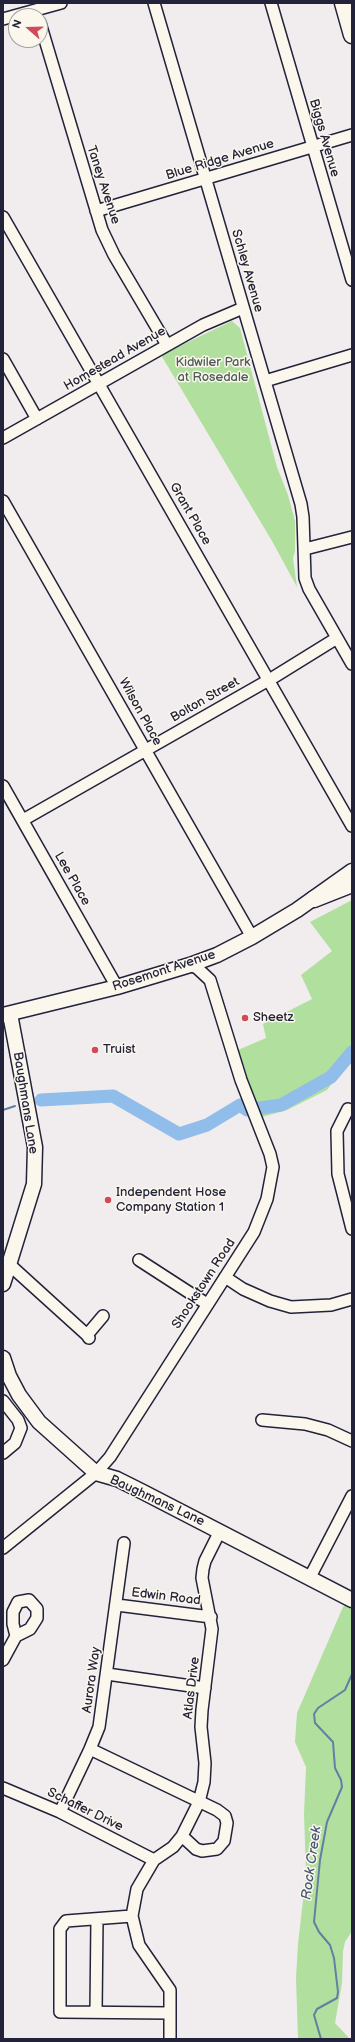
<!DOCTYPE html>
<html>
<head>
<meta charset="utf-8">
<style>
	body { margin:0 }
	#map { position:relative; width:355px; height:2042px; overflow:hidden; background:#f1edee; font-family:"Balsamiq Sans",sans-serif }
	canvas { display:block }
	.frame { position:absolute; inset:0; border:4px solid #22223b; pointer-events:none }
	.north { position:absolute; left:8px; top:8px; width:40px; height:40px; box-sizing:border-box; background:#fbf7ec; border:1px solid #a4a2a5; border-radius:50%; rotate:290deg; font-size:11px; font-weight:700; line-height:16px; text-align:center; color:#22223b }
	.north::after { content:''; display:block; margin:auto; width:14px; height:18px; background:#d1495b; clip-path:polygon(50% 0,100% 100%,50% 72%,0 100%) }
</style>
</head>
<body>
<div id="map">
<canvas width="355" height="2042"></canvas>
<div class="frame"></div>
<div class="north">N</div>
</div>
<script>
const ctx = document.querySelector('canvas').getContext('2d');
ctx.lineJoin = 'round';
function fillPath(path, color) { ctx.fillStyle = color; ctx.fill(path, 'evenodd'); }
const poly = rows => new Path2D(rows.map(r => 'M' + r).join(''));
function trace(path, color, width, dash) { ctx.strokeStyle = color; ctx.lineWidth = width; ctx.lineCap = dash ? 'butt' : 'round'; ctx.setLineDash(dash || []); ctx.stroke(path); }
function write(font, color, halo, rows, align = 'center') {
  ctx.font = font + ' "Balsamiq Sans",sans-serif'; ctx.lineWidth = 3; ctx.setLineDash([]); ctx.textBaseline = 'middle'; ctx.strokeStyle = halo; ctx.fillStyle = color; for (const [text, x, y, turn = 0] of rows) {
    ctx.save(); ctx.translate(x, y); ctx.rotate((+turn || 0) * Math.PI / 180); ctx.textAlign = isNaN(turn) ? turn : align; if (halo) ctx.strokeText(text, 0, 0); ctx.fillText(text, 0, 0); ctx.restore();
  }
}
fillPath(poly([
	[232,321,240,328,277,467,288,495,295,521,295,551,293,558,297,587,272,541,161,355],
	[352,900,352,1058,327,1090,287,1110,262,1117,255,1115,255,1100,238,1050,266,1038,263,1024,312,999,301,975,332,951,310,922],
	[352,1595,352,1931,345,1942,343,1951,342,1983,335,2023,350,2039,298,2039,296,1978,298,1944,306,1874,304,1814,306,1767,295,1742,297,1713,343,1607]
]), '#b0df9e');
trace(poly([
	[3,1110,15,1106],
	[321,2039,314,2015,317,2009,337,1998,338,1992,334,1958,330,1945,319,1932,314,1922,320,1860,327,1822,342,1787,341,1780,335,1768,333,1742,315,1723,314,1714,318,1708,345,1690,352,1674]
]), '#647fa3', 2);
trace(poly([
	[41,1100,113,1096,179,1134,207,1125,240,1105,247,1110,281,1105,331,1077,352,1052]
]), '#90bde9', 13);
const minor = poly([
	[154,3,301,504,303,517,305,578,309,589,352,664],
	[271,3,352,280],
	[3,19,61,3],
	[40,23,102,230,114,255,167,345],
	[96,211,352,135],
	[3,217,352,826],
	[3,359,37,419],
	[265,381,352,355],
	[3,438,203,325,243,308],
	[3,501,252,937],
	[305,549,352,537],
	[3,786,117,987],
	[23,820,274,677,337,638],
	[348,1109,337,1131,338,1174,352,1229],
	[139,1260,207,1304],
	[225,1277,243,1289,270,1301,291,1307,331,1305,352,1299],
	[87,1335,14,1269,9,1264,87,1335,89,1338,87,1335],
	[87,1335,103,1316],
	[3,1401,18,1420,21,1428,15,1443,3,1453],
	[262,1420,305,1424,328,1430,352,1441],
	[3,1548,96,1473,110,1457,254,1232,267,1199,273,1167,270,1154,241,1080,210,980,197,968,190,965],
	[310,1577,352,1496],
	[117,1605,211,1617],
	[3,1660,16,1636,30,1629,37,1618,37,1609,29,1600,18,1602,13,1612,13,1624,16,1636],
	[107,1674,205,1688],
	[90,1749,217,1810,225,1816,227,1823,224,1841,217,1849,202,1851,196,1849,182,1836],
	[3,1788,60,1812,154,1860],
	[60,1812,90,1749,99,1727,124,1543],
	[154,1860,173,1847,182,1836,199,1802,204,1782,205,1763,201,1727,202,1710,212,1629,202,1578,203,1569,205,1561,220,1531],
	[154,1860,137,1889,132,1916,139,1945,170,1990,170,2039],
	[132,1916,66,1921,60,1929,60,2012,169,2013],
	[96,2012,97,1919]
]);
const major = poly([
	[3,1015,117,987,190,965,217,955,252,937,297,910,352,871],
	[3,1284,34,1184,35,1147,10,1014],
	[3,1358,9,1376,19,1395,39,1422,96,1473,117,1479,143,1492,352,1600]
]);
const highway = poly([
	[343,3,352,35],
	[314,899,352,884]
]);
trace(minor, '#22223b', 14);
trace(major, '#22223b', 17);
trace(highway, '#22223b', 19);
trace(minor, '#fbf7ec', 11);
trace(major, '#fbf7ec', 14);
trace(highway, '#fbf7ec', 16);
for (const [x, y, r, color] of [
	[245,1018,4,"#d1495b"],
	[95,1050,4,"#d1495b"],
	[108,1200,4,"#d1495b"]
]) { const dot = new Path2D(); dot.arc(x, y, r, 0, 2 * Math.PI); ctx.fillStyle = color; ctx.fill(dot); trace(dot, '#fbf7ec', 1.5); }
write('13px', '#22223b', '#fbf7ec', [
	["Biggs Avenue",324,138,74],
	["Blue Ridge Avenue",220,160,-17],
	["Taney Avenue",103,185,72],
	["Schley Avenue",247,271,74],
	["Homestead Avenue",115,359,-30],
	["Grant Place",190,514,60],
	["Bolton Street",205,700,-30],
	["Wilson Place",140,712,61],
	["Lee Place",72,879,60],
	["Rosemont Avenue",164,971,-18],
	["Baughmans Lane",25,1103,81],
	["Shookstown Road",204,1284,-57],
	["Baughmans Lane",157,1501,25],
	["Edwin Road",166,1597,7],
	["Aurora Way",92,1680,-82],
	["Atlas Drive",192,1688,-83],
	["Schaffer Drive",85,1810,26]
]);
write('13px', '#4d5b59', '#fbf7ec', [
	["Kidwiler Park",213,363],
	["at Rosedale",213,378]
]);
write('13px', '#22223b', '#fbf7ec', [
	["Sheetz",253,1018],
	["Truist",103,1050],
	["Independent Hose",116,1193],
	["Company Station 1",116,1208]
], 'left');
write('italic 14px', '#485878', '#fbf7ec', [
	["Rock Creek",312,1863,-82]
]);
</script>
</body>
</html>
